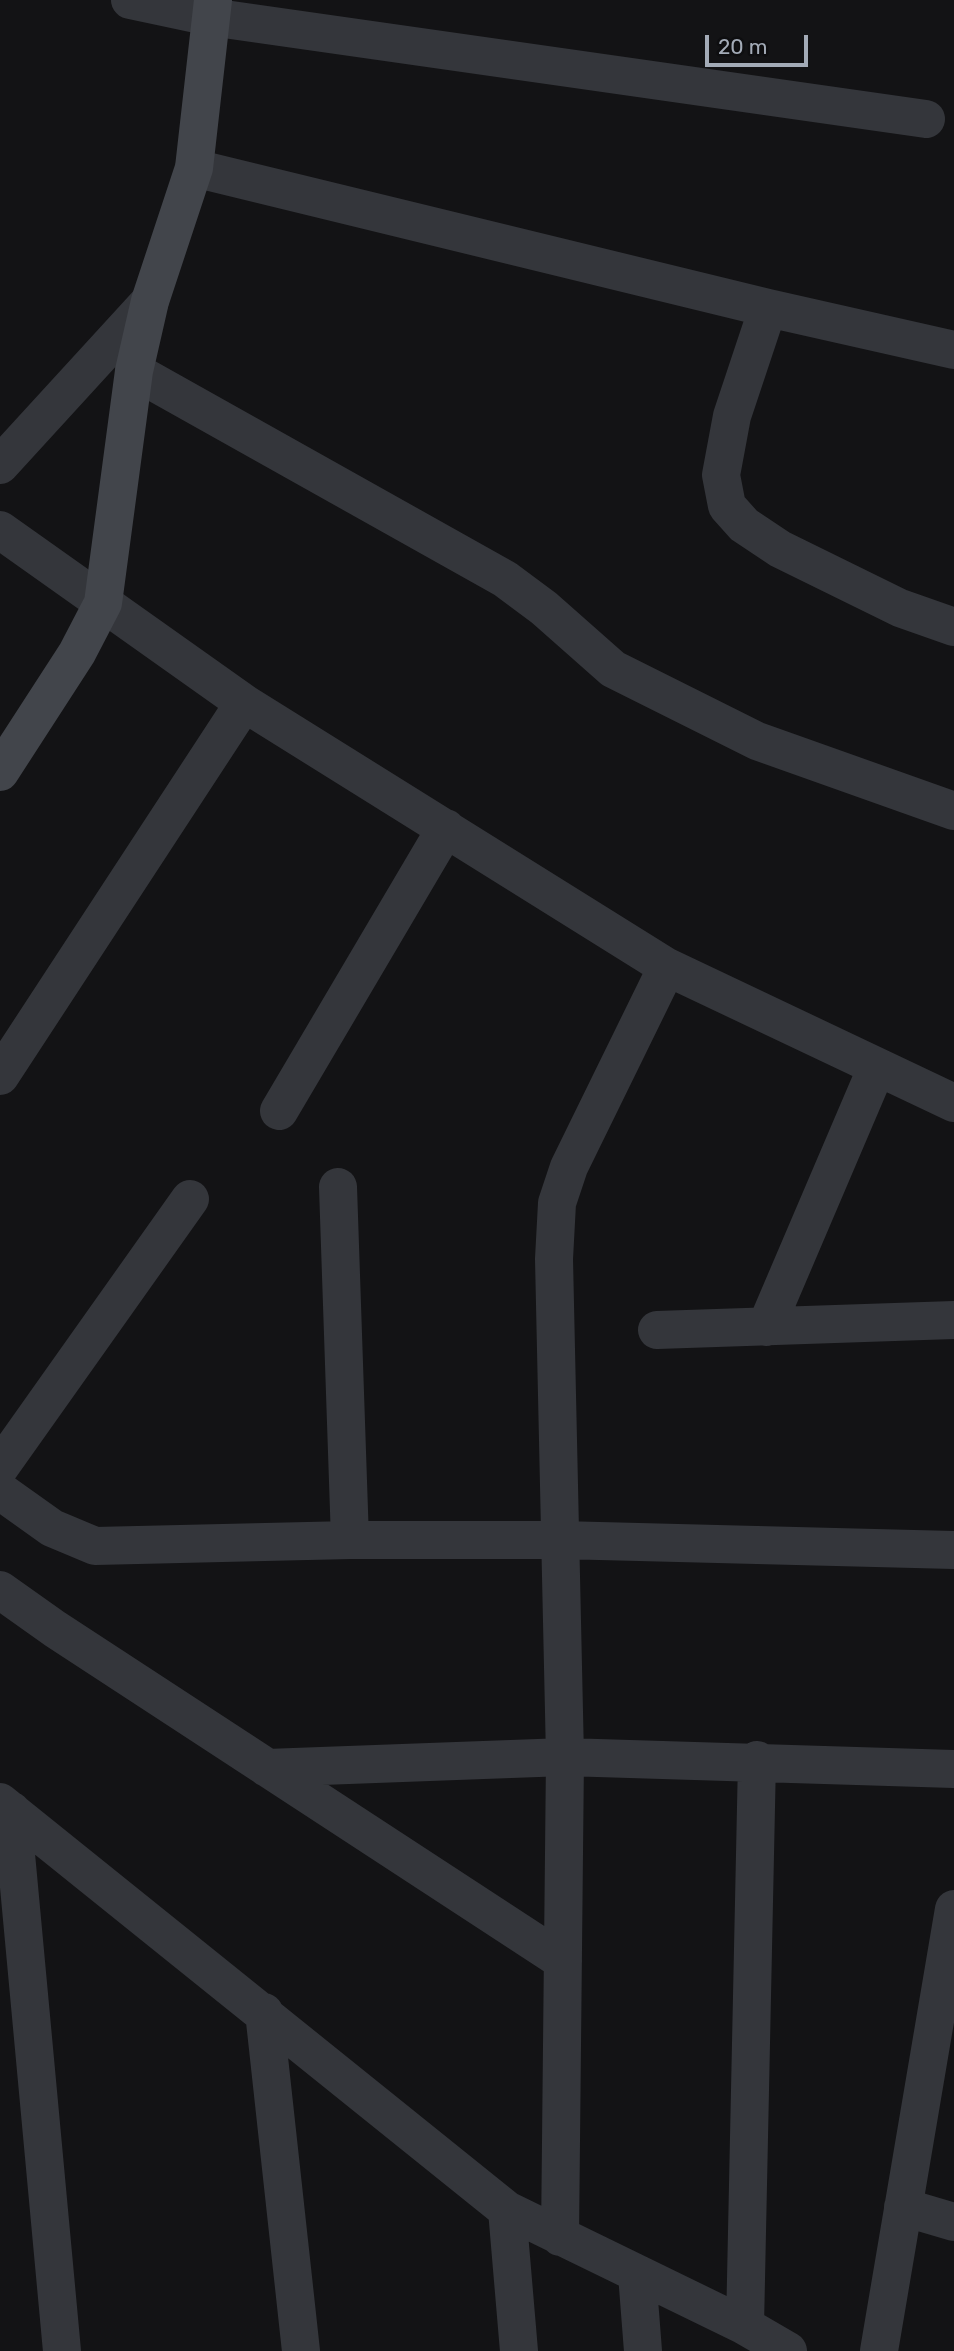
<!DOCTYPE html>
<html>
<head>
<meta charset="utf-8">
<style>
	body { margin:0 }
	#map { position:relative; width:954px; height:2351px; overflow:hidden; background:#131315; font-family:Rubik,sans-serif }
	canvas { display:block }
	.scale { position:absolute; left:705px; top:35px; width:103px; height:32px; box-sizing:border-box; border:4px solid #a3abb7; border-top:0; padding-left:9px; font-size:21px; line-height:24px; white-space:nowrap; color:#a3abb7; -webkit-text-stroke:5px #0e0e10; paint-order:stroke }
</style>
</head>
<body>
<div id="map">
<canvas width="954" height="2351"></canvas>
<div class="scale">20 m</div>
</div>
<script>
const ctx = document.querySelector('canvas').getContext('2d');
ctx.lineJoin = 'round';
const poly = rows => new Path2D(rows.map(r => 'M' + r).join(''));
function trace(path, color, width, dash) { ctx.strokeStyle = color; ctx.lineWidth = width; ctx.lineCap = dash ? 'butt' : 'round'; ctx.setLineDash(dash || []); ctx.stroke(path); }
trace(poly([
	[130,0,210,17,926,119],
	[194,168,768,308,954,350],
	[768,308,732,416,721,475,727,506,744,525,780,549,900,608,954,627],
	[134,371,505,579,544,608,613,669,757,741,954,811],
	[0,465,150,301],
	[0,530,244,703,667,967,569,1167,557,1203,554,1259,565,1757,560,2237],
	[667,967,954,1103],
	[0,1076,244,703],
	[279,1111,446,828],
	[338,1187,350,1540],
	[766,1327,877,1067],
	[657,1330,954,1320],
	[0,1467,190,1199],
	[0,1491,52,1528,95,1546,350,1540,560,1540,954,1550],
	[0,1590,55,1629,563,1961],
	[267,1768,565,1757,954,1769],
	[0,1802,507,2210,745,2326,788,2351],
	[12,1811,62,2351],
	[264,2012,301,2351],
	[903,2207,954,2222],
	[507,2210,519,2351],
	[637,2274,643,2351],
	[745,2326,757,1760],
	[879,2351,954,1909]
]), '#34363b', 38);
trace(poly([
	[0,772,77,653,103,603,134,371,150,301,194,168,213,0]
]), '#42454b', 38);
</script>
</body>
</html>
